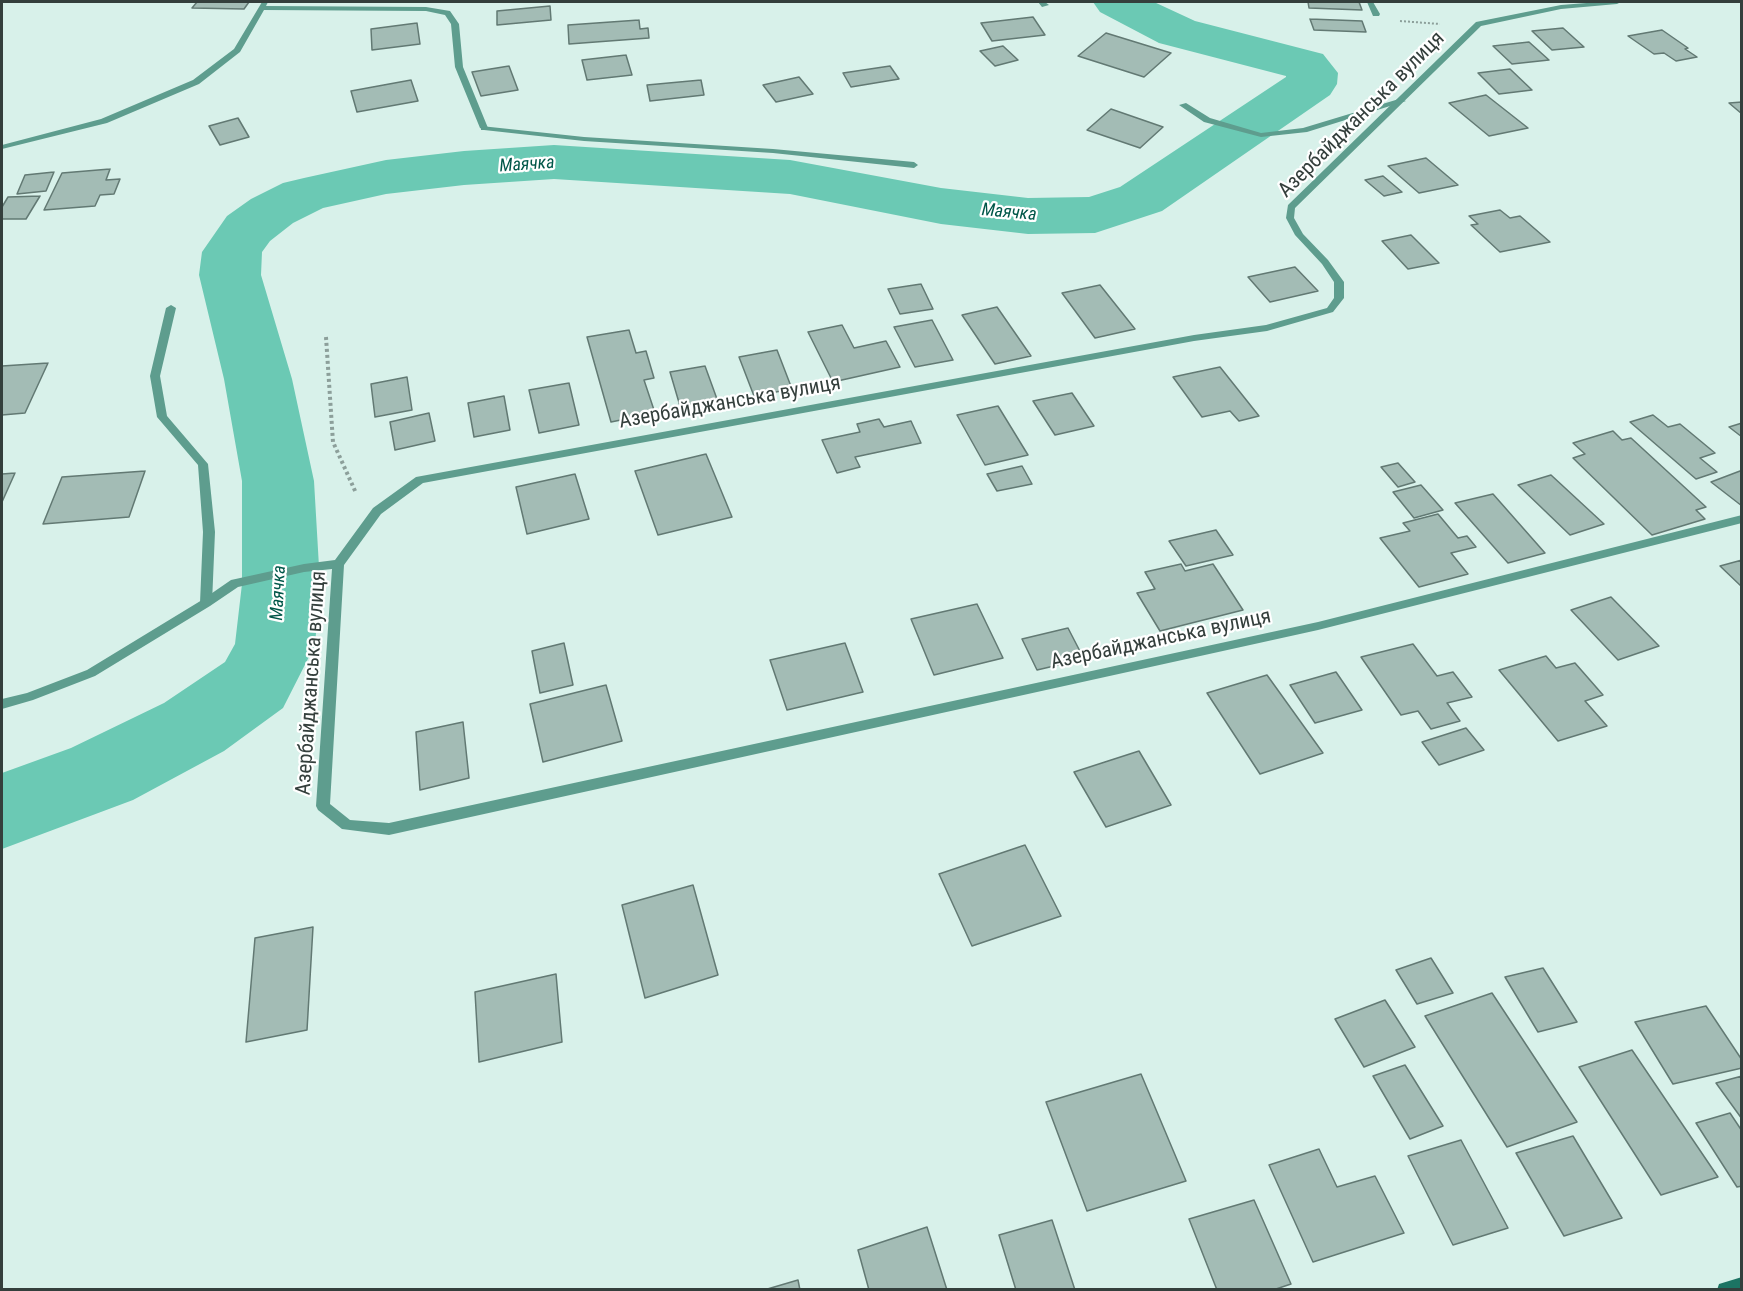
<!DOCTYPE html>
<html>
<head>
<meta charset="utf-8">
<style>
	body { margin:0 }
	#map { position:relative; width:1743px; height:1291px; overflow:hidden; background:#d8f1ea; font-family:"Roboto Condensed",sans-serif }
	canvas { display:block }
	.frame { position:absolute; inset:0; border:3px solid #343f3c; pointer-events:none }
</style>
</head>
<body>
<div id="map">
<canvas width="1743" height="1291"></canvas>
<div class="frame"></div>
</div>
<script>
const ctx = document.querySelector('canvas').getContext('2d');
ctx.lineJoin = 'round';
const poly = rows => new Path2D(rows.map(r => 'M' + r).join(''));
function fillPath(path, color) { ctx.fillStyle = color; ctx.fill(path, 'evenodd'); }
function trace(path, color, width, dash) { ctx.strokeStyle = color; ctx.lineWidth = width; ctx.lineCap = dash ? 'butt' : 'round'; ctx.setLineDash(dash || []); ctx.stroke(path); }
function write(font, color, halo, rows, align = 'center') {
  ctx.font = font + ' "Roboto Condensed",sans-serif'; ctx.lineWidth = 4.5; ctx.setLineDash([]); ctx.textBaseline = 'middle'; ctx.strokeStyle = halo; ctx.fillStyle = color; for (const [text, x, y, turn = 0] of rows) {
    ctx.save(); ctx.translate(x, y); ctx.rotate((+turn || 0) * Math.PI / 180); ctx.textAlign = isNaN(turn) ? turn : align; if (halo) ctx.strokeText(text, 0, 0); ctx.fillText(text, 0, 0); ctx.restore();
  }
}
fillPath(poly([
	[1093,2,1154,2,1195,21,1323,54,1338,73,1337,84,1330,95,1162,211,1095,233,1028,234,941,224,790,194,554,179,464,185,386,194,323,208,293,223,270,241,262,252,261,275,292,379,314,481,320,584,315,645,283,708,224,751,133,800,2,849,2,773,71,748,164,703,225,662,235,644,242,584,242,481,224,379,199,275,202,252,227,216,251,199,283,183,304,178,386,160,464,151,554,145,790,160,941,188,1028,198,1089,197,1120,187,1286,77,1286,76,1159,43,1100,12,1093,2]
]), '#6bc9b4');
const building = poly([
	[197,2,249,2,244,9,192,8,197,2],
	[1308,2,1359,2,1362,10,1309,8,1308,2],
	[550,6,551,20,497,25,497,11,550,6],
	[1033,17,1045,35,992,41,981,23,1033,17],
	[1310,19,1362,21,1366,32,1314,30,1310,19],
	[639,20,640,29,648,28,649,38,569,44,568,25,639,20],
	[417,23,420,44,372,50,371,29,417,23],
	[1563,28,1584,47,1552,50,1532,31,1563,28],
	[1662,30,1688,48,1685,49,1697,57,1676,61,1664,53,1654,54,1628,36,1662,30],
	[1106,33,1171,53,1144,77,1078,56,1106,33],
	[1529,42,1549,60,1512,64,1493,46,1529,42],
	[1003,46,1018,60,995,66,980,51,1003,46],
	[626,55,632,75,587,80,582,60,626,55],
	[509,66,518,90,481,96,472,72,509,66],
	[890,66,899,79,851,87,843,73,890,66],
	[1510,69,1532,90,1499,94,1478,73,1510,69],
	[799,77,813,94,776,102,763,85,799,77],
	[411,80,418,101,357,112,351,91,411,80],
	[701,80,704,95,650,101,647,85,701,80],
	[1486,95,1528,128,1489,136,1449,103,1486,95],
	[1742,102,1742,114,1729,103,1742,102],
	[1111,109,1163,127,1140,148,1087,130,1111,109],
	[238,118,249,137,220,145,209,126,238,118],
	[1426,158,1458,185,1419,193,1388,166,1426,158],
	[110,169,106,180,120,179,114,194,100,195,95,206,44,210,62,173,110,169],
	[54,172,46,191,17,194,25,175,54,172],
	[1383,176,1402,192,1384,196,1365,180,1383,176],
	[40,196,26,219,2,219,2,207,8,197,40,196],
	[1500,210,1510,218,1520,216,1550,242,1500,252,1471,225,1478,224,1469,216,1500,210],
	[1411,235,1439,263,1408,269,1382,241,1411,235],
	[1295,267,1318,291,1270,302,1248,277,1295,267],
	[921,284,933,309,900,314,888,289,921,284],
	[1100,285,1135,329,1095,338,1062,293,1100,285],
	[997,307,1031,356,995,364,962,315,997,307],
	[932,320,953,360,915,367,894,327,932,320],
	[842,325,854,348,886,341,900,367,833,382,808,332,842,325],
	[629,330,636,353,646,351,654,378,644,380,655,413,611,422,587,337,629,330],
	[777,350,792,389,754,396,739,357,777,350],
	[48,363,25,413,2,415,2,366,48,363],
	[705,366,717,399,680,406,670,372,705,366],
	[1220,367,1259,416,1239,421,1230,411,1202,417,1173,377,1220,367],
	[407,377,412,410,375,417,371,384,407,377],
	[569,383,579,425,539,433,529,390,569,383],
	[1072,393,1094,426,1055,435,1033,401,1072,393],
	[504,396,510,430,474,437,468,403,504,396],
	[998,406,1028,455,985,465,957,415,998,406],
	[429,413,435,441,395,450,390,422,429,413],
	[1653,415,1668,427,1680,424,1715,453,1700,458,1717,472,1696,479,1630,422,1653,415],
	[879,419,884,427,911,421,921,443,855,457,860,467,837,473,822,440,860,432,857,424,879,419],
	[1742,423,1742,437,1729,427,1742,423],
	[1613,431,1622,440,1631,438,1706,507,1696,510,1705,519,1652,535,1573,458,1585,454,1573,443,1613,431],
	[706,454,732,517,658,535,635,471,706,454],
	[1398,463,1415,482,1398,487,1381,467,1398,463],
	[1022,466,1032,484,997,491,987,474,1022,466],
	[145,471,129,517,43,524,62,477,145,471],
	[1740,471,1742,472,1742,506,1711,482,1740,471],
	[15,473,2,502,2,474,15,473],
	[575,474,589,519,527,534,516,487,575,474],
	[1551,475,1604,524,1570,535,1518,485,1551,475],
	[1421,485,1443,510,1414,518,1393,492,1421,485],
	[1493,494,1545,553,1508,563,1455,503,1493,494],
	[1438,514,1458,538,1467,536,1476,547,1451,553,1468,574,1419,587,1380,538,1410,531,1403,523,1438,514],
	[1216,530,1233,555,1186,566,1169,541,1216,530],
	[1742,560,1742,587,1720,566,1742,560],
	[1181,564,1185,571,1213,564,1243,610,1160,631,1137,593,1155,589,1145,572,1181,564],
	[1611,597,1659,646,1618,660,1571,610,1611,597],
	[977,604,1003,658,934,675,911,619,977,604],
	[1068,628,1084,659,1037,670,1022,639,1068,628],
	[564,643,573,685,540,693,532,651,564,643],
	[845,643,863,692,787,710,770,660,845,643],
	[1413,644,1437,676,1453,672,1472,697,1447,703,1460,721,1431,729,1418,711,1401,715,1361,657,1413,644],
	[1546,656,1556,668,1575,663,1603,695,1585,701,1607,726,1558,741,1499,670,1546,656],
	[1336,672,1362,710,1315,723,1290,685,1336,672],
	[1267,675,1323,753,1260,774,1207,693,1267,675],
	[606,685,622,741,543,762,530,704,606,685],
	[463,722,469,778,420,790,416,732,463,722],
	[1466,728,1484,750,1439,765,1422,742,1466,728],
	[1139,751,1171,805,1106,827,1074,772,1139,751],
	[1025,845,1061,916,972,946,939,874,1025,845],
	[693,885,718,975,645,998,622,905,693,885],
	[313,927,307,1030,246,1042,255,938,313,927],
	[1431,958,1453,993,1417,1004,1396,970,1431,958],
	[1543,968,1577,1022,1538,1032,1505,977,1543,968],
	[556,974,562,1042,479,1062,475,992,556,974],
	[1492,993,1577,1122,1507,1147,1425,1016,1492,993],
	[1385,1000,1415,1047,1364,1067,1335,1019,1385,1000],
	[1706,1006,1742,1060,1742,1068,1673,1084,1635,1022,1706,1006],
	[1632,1050,1718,1177,1661,1195,1579,1067,1632,1050],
	[1405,1065,1443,1126,1410,1139,1373,1076,1405,1065],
	[1141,1074,1186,1181,1087,1211,1046,1102,1141,1074],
	[1742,1076,1742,1119,1716,1083,1742,1076],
	[1730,1113,1742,1131,1742,1186,1737,1187,1696,1123,1730,1113],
	[1573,1136,1622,1218,1564,1236,1516,1153,1573,1136],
	[1461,1140,1508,1228,1453,1245,1408,1156,1461,1140],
	[1319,1149,1337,1187,1375,1176,1404,1233,1313,1262,1269,1165,1319,1149],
	[1254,1200,1291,1284,1273,1290,1217,1290,1189,1219,1254,1200],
	[1052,1220,1075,1290,1016,1290,999,1235,1052,1220],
	[927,1227,947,1290,869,1290,858,1250,927,1227],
	[798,1280,800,1290,764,1290,798,1280]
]);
fillPath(building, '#a3bcb5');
trace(building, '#627973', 1.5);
trace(poly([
	[1400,21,1440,24]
]), '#8c9f9a', 2, [2, 2]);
trace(poly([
	[326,337,333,442,356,493]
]), '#8c9f9a', 4, [3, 3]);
fillPath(poly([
	[1399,99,1406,101,1307,132,1261,137,1204,122,1179,105,1186,103,1210,118,1261,133,1303,128,1399,99],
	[481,126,584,137,773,149,914,162,918,165,914,168,773,153,584,141,484,130,481,130,481,126],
	[171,305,176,308,160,376,167,416,208,464,215,532,212,603,206,607,200,603,203,532,198,465,157,417,150,376,166,308,171,305]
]), '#5e9d8e');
fillPath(poly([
	[262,2,268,2,266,6,426,7,450,11,459,24,463,67,488,128,484,130,480,128,455,67,451,24,445,15,426,11,264,10,240,52,199,84,107,123,2,149,2,145,101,119,193,80,234,49,262,2],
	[1038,2,1045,2,1049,5,1042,7,1038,2],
	[1367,2,1373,2,1380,14,1379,16,1373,16,1367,2],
	[1599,2,1621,2,1617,4,1561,9,1481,26,1295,208,1294,218,1303,234,1328,260,1344,282,1344,298,1333,312,1267,331,1194,341,423,483,381,514,344,565,330,804,350,820,389,823,1318,622,1742,515,1742,523,1318,630,389,835,342,829,318,810,316,806,332,569,304,572,238,587,210,606,95,676,33,700,2,709,2,699,27,693,87,670,202,600,231,580,304,564,335,560,373,508,416,477,1194,335,1266,325,1327,308,1334,298,1334,282,1322,264,1295,235,1286,218,1288,205,1476,22,1561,5,1599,2]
]), '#5e9d8e');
fillPath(poly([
	[1742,1277,1742,1290,1717,1290,1719,1284,1742,1277]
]), '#1c7463');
write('italic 18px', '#015749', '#fff', [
	["Маячка",527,165,-4],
	["Маячка",1009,213,5],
	["Маячка",279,593,-87]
]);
write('21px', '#343f3c', '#fff', [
	["Азербайджанська вулиця",1362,115,-45],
	["Азербайджанська вулиця",730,403,-10],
	["Азербайджанська вулиця",1161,640,-12],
	["Азербайджанська вулиця",312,683,-86]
]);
</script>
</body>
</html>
